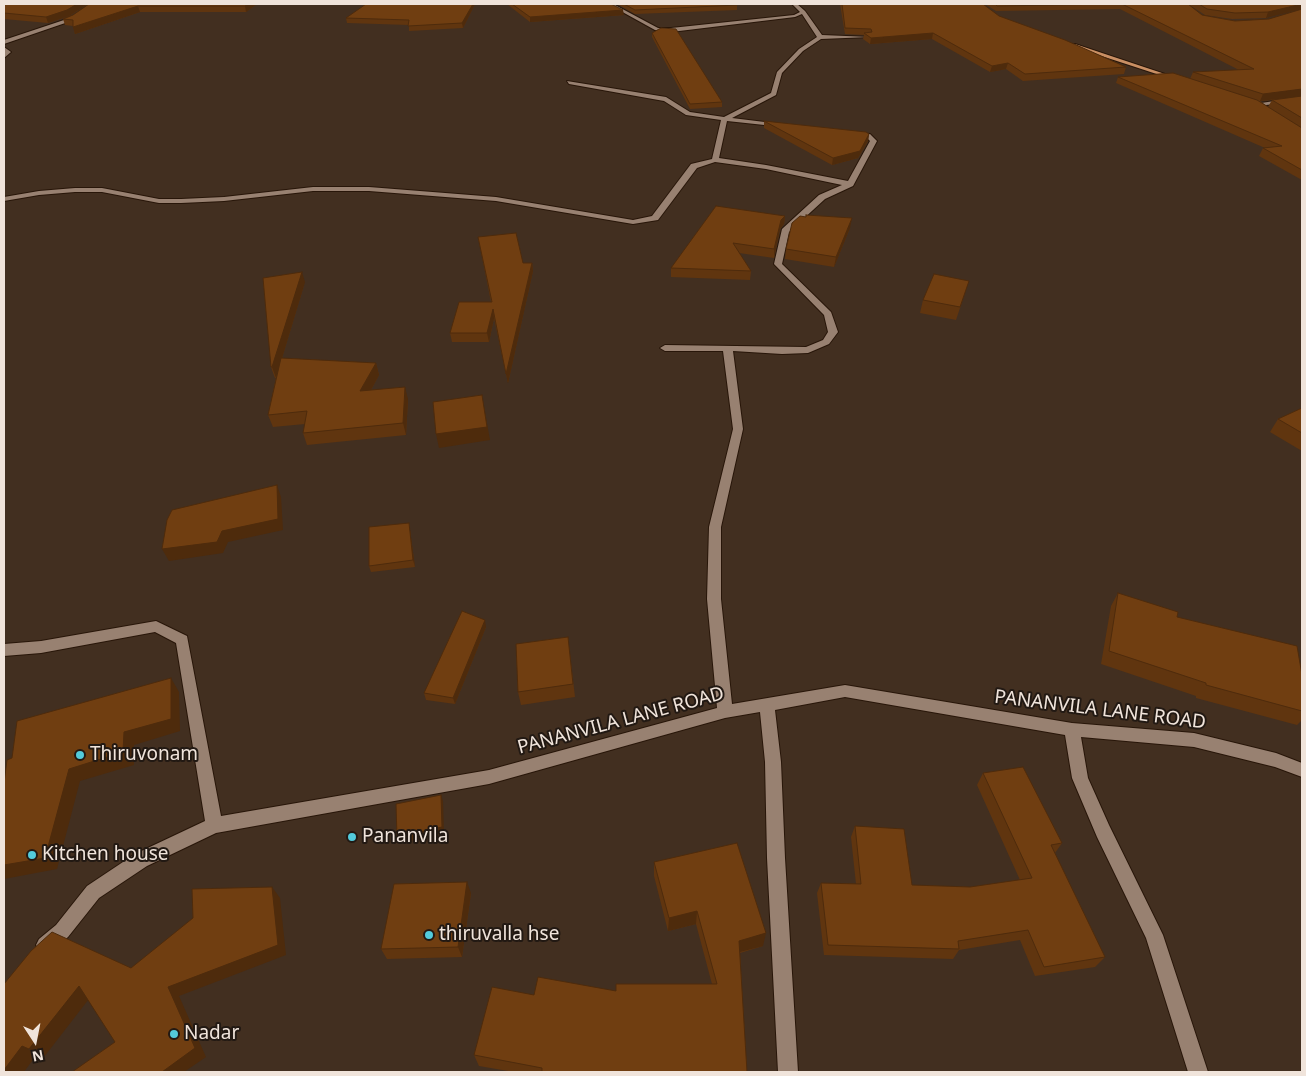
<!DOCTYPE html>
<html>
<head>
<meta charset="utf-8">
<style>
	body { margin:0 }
	#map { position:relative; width:1306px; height:1076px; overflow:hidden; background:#422f20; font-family:"Noto Sans",sans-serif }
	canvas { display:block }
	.frame { position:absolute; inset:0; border:5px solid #f0e4db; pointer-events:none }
	.north { position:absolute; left:10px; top:1016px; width:50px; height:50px; -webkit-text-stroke:4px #221913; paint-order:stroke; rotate:169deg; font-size:14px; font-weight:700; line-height:20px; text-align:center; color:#f0e4db }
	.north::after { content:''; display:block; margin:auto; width:18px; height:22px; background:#f0e4db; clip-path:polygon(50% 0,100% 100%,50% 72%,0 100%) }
</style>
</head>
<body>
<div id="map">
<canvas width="1306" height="1076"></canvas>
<div class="frame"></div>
<div class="north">N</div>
</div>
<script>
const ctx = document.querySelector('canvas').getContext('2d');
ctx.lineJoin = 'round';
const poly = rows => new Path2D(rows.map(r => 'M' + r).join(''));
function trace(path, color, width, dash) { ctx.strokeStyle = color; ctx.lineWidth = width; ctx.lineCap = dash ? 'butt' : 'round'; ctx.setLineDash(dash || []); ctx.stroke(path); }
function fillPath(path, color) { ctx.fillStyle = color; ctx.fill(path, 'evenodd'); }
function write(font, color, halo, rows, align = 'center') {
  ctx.font = font + ' "Noto Sans",sans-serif'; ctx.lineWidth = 4; ctx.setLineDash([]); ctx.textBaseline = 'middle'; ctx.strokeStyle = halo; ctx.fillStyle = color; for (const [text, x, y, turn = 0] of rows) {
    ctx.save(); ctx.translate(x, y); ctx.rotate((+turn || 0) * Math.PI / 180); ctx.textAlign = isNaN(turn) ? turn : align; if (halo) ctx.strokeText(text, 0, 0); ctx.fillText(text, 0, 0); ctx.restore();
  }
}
const minor = poly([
	[91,4,96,4,74,20,4,44,4,40,70,18,91,4],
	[608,4,613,4,658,28,671,28,794,15,800,12,792,4,797,4,805,11,822,35,870,37,821,39,803,51,782,73,776,95,732,118,781,124,784,126,783,127,727,121,719,158,766,165,848,181,870,141,866,137,851,135,851,133,870,134,877,141,853,186,825,199,789,232,782,264,831,312,838,332,829,344,808,353,782,354,733,351,743,429,721,527,721,599,732,704,845,685,1072,723,1194,733,1276,753,1302,763,1302,777,1275,767,1194,747,1081,737,1088,778,1109,825,1163,935,1208,1072,1188,1072,1146,938,1097,837,1072,778,1065,735,845,697,775,710,781,762,785,858,798,1072,778,1072,767,858,765,762,760,712,725,718,489,784,216,833,147,866,99,898,68,937,51,951,45,954,39,951,36,945,39,939,56,925,87,886,135,854,205,821,176,643,155,632,41,653,4,656,4,644,41,641,156,621,187,636,221,816,489,770,717,708,707,599,709,527,733,429,723,351,665,351,660,348,665,345,806,347,823,340,828,332,824,315,774,264,782,229,819,195,842,185,766,169,715,162,697,168,658,220,633,224,496,201,369,191,313,191,224,201,181,203,159,203,102,192,75,192,39,195,4,201,4,197,39,191,75,188,102,188,159,199,181,199,224,197,313,187,369,187,496,197,633,220,652,216,691,164,712,159,721,120,686,115,664,101,569,84,567,81,666,97,690,112,724,117,771,93,777,72,799,49,817,37,802,14,795,17,671,32,655,30,608,4],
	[4,47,11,52,4,58,5,52,4,47],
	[1302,97,1302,101,1257,106,1254,104,1302,97]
]);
const major = poly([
	[1071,44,1075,44,1180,79,1175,80,1071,46,1071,44]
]);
trace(minor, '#281609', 2);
trace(major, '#281609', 2);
fillPath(minor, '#988171');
fillPath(major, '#c98f63');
fillPath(poly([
	[4,4,88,4,69,16,48,23,4,19],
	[89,4,257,4,246,12,140,12,75,34,73,26,65,25,63,19,73,15],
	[475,4,463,28,409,31,409,25,347,23,346,18],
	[507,4,611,4,624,15,530,22],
	[617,4,737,4,737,10,635,14],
	[830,4,983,4,999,16,1126,67,1124,74,1023,81,1006,69,990,72,932,39,870,44,863,39,864,35,845,34,840,4],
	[985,4,1188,4,1202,15,1235,21,1275,99,1302,96,1302,180,1259,156,1263,148,1265,148,1116,83,1118,77,1190,79,1193,72,1239,70,1120,9,996,11],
	[1272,100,1268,107,1260,101],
	[1188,4,1302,4,1266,18,1232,19,1205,15],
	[652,33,722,102,722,107,690,109,652,37],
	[764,121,869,134,868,141,858,158,832,165,764,128],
	[785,216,784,224,780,229,774,258,739,253,751,271,750,280,671,277,671,268],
	[850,228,834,267,785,259,786,249],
	[478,237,523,263,532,263,533,271,508,383,494,318,489,342,452,342,450,333,491,302],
	[305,282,282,358,376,363,379,375,371,390,408,399,406,435,307,445,303,433,305,424,273,427,268,415,276,378,275,378,271,367],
	[965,293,956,320,920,313,923,300],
	[1302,408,1302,451,1270,432,1278,419],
	[410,530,415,567,371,572,369,566],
	[1118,593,1177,617,1302,711,1302,720,1297,725,1196,698,1196,696,1101,664,1111,606],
	[486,627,455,704,426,700,424,693],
	[568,637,575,697,521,705,518,692],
	[983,773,1062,843,1055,853,1105,957,1095,967,1035,976,1020,940,959,950,953,959,824,955,817,893,821,883,856,884,851,837,855,826,912,885,970,887,1020,880,977,785],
	[654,862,763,946,740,953,747,1072,514,1072,479,1066,474,1055,534,995,616,991,712,984,696,924,668,931,654,876],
	[471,893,462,957,387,959,381,949]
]), '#60350f');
fillPath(poly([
	[77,4,88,4,69,16,48,23,46,17],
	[248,4,257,4,246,12,245,6],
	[473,4,475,4,463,28,462,23],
	[1302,4,1302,9,1266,18,1268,12],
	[138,6,140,12,75,34,73,27],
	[623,10,624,15,530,22,530,17],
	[933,33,932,39,870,44,871,38],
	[1008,63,1006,69,990,72,992,66],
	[1302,89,1302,96,1260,101,1263,94],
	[869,134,868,141,858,158,832,165,833,158],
	[785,216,784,224,780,229,774,258,774,249,781,220],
	[852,218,850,228,834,267,836,257],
	[532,263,533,271,508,383,506,374],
	[302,272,305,282,276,378,272,367],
	[493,309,494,318,489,342,487,333],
	[376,363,379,375,364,403,360,391],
	[405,387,408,399,406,435,403,423],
	[482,395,490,440,439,448,436,434],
	[277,485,281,497,283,530,228,542,223,553,169,561,162,549],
	[409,523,410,530,415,567,413,560],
	[485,620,486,627,455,704,453,698],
	[171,678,179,692,180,731,134,745,134,765,80,781,57,869,4,879,4,865,69,769,124,732],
	[441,795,443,801,444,833,400,843,397,837],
	[467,882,471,893,462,957,458,947],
	[272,887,280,898,286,955,179,996,206,1057,184,1072,162,1072,168,987],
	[697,911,696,924,668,931,669,918],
	[766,933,763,946,736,953,739,941],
	[79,986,92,995,44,1057,29,1049],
	[22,1046,37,1054,24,1072,4,1072,4,1070]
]), '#4e2b0c');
const building = poly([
	[4,4,77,4,67,10,46,17,4,13,4,4],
	[89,4,248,4,245,6,138,6,73,27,73,20,63,19,73,15,89,4],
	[366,4,473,4,462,23,408,26,409,20,346,18,366,4],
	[512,4,611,4,623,10,530,17,512,4],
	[624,4,737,4,737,5,635,10,624,4],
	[842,4,983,4,999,16,1065,40,1126,67,1025,74,1008,63,992,66,933,33,871,38,864,33,872,32,871,29,845,28,842,4],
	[995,4,1110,4,997,6,995,4],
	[1122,4,1188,4,1202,15,1235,21,1269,19,1302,9,1302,89,1263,94,1193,72,1254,69,1122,4],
	[1199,4,1302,4,1268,12,1235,13,1207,9,1199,4],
	[661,28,676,29,722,102,690,104,652,33,661,28],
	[1173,73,1257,100,1302,128,1302,170,1263,148,1282,146,1118,77,1173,73],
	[1302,96,1302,118,1272,100,1302,96],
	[764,121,866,132,869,134,860,151,833,158,764,121],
	[716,206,785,216,781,220,774,249,733,243,751,271,671,268,716,206],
	[806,215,852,218,836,257,786,249,792,223,800,216,806,217,806,215],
	[516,233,523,263,532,263,506,374,493,309,487,333,450,333,459,302,492,302,478,237,516,233],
	[302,272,272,367,271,367,263,278,302,272],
	[934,274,969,281,960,307,923,300,934,274],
	[281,358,376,363,360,391,405,387,403,423,303,433,307,411,268,415,281,358],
	[482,395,487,427,436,434,433,402,482,395],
	[1302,408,1302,433,1278,419,1302,408],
	[277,485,278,519,222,531,217,542,162,549,167,520,172,510,277,485],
	[409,523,413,560,369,566,369,527,409,523],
	[1118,593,1178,612,1177,617,1297,646,1302,675,1302,711,1206,685,1206,683,1109,651,1118,593],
	[462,611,485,620,453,698,424,693,462,611],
	[568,637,573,684,518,692,516,644,568,637],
	[171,678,171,719,124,732,123,752,69,769,45,858,4,865,4,783,7,760,12,758,17,721,171,678],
	[1023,767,1062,843,1051,845,1105,957,1044,967,1028,930,958,941,959,949,828,945,821,883,861,884,855,826,904,829,912,885,970,887,1032,878,983,773,1023,767],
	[441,795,442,827,397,837,396,804,441,795],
	[737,843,766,933,739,941,747,1072,542,1072,542,1068,474,1055,492,987,534,995,538,977,616,991,616,984,717,984,697,911,669,918,654,862,737,843],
	[467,882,458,947,381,949,394,884,467,882],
	[272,887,278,945,168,987,195,1048,162,1072,72,1072,115,1042,79,986,29,1049,22,1046,4,1070,4,984,31,951,52,932,131,968,193,918,192,889,272,887]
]);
fillPath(building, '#703e11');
trace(building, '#4e2b0c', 1);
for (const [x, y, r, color] of [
	[80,755,5,"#53cbdb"],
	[352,837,5,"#53cbdb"],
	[32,855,5,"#53cbdb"],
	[429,935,5,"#53cbdb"],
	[174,1034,5,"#53cbdb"]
]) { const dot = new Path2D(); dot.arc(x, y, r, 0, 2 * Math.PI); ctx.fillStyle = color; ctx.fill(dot); trace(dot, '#221913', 2); }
write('19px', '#f0e4db', '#221913', [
	["PANANVILA LANE ROAD",1100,710,7],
	["PANANVILA LANE ROAD",621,721,-15]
]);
write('19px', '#f0e4db', '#221913', [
	["Thiruvonam",90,755],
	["Pananvila",362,837],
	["Kitchen house",42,855],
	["thiruvalla hse",439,935],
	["Nadar",184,1034]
], 'left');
</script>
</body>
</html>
